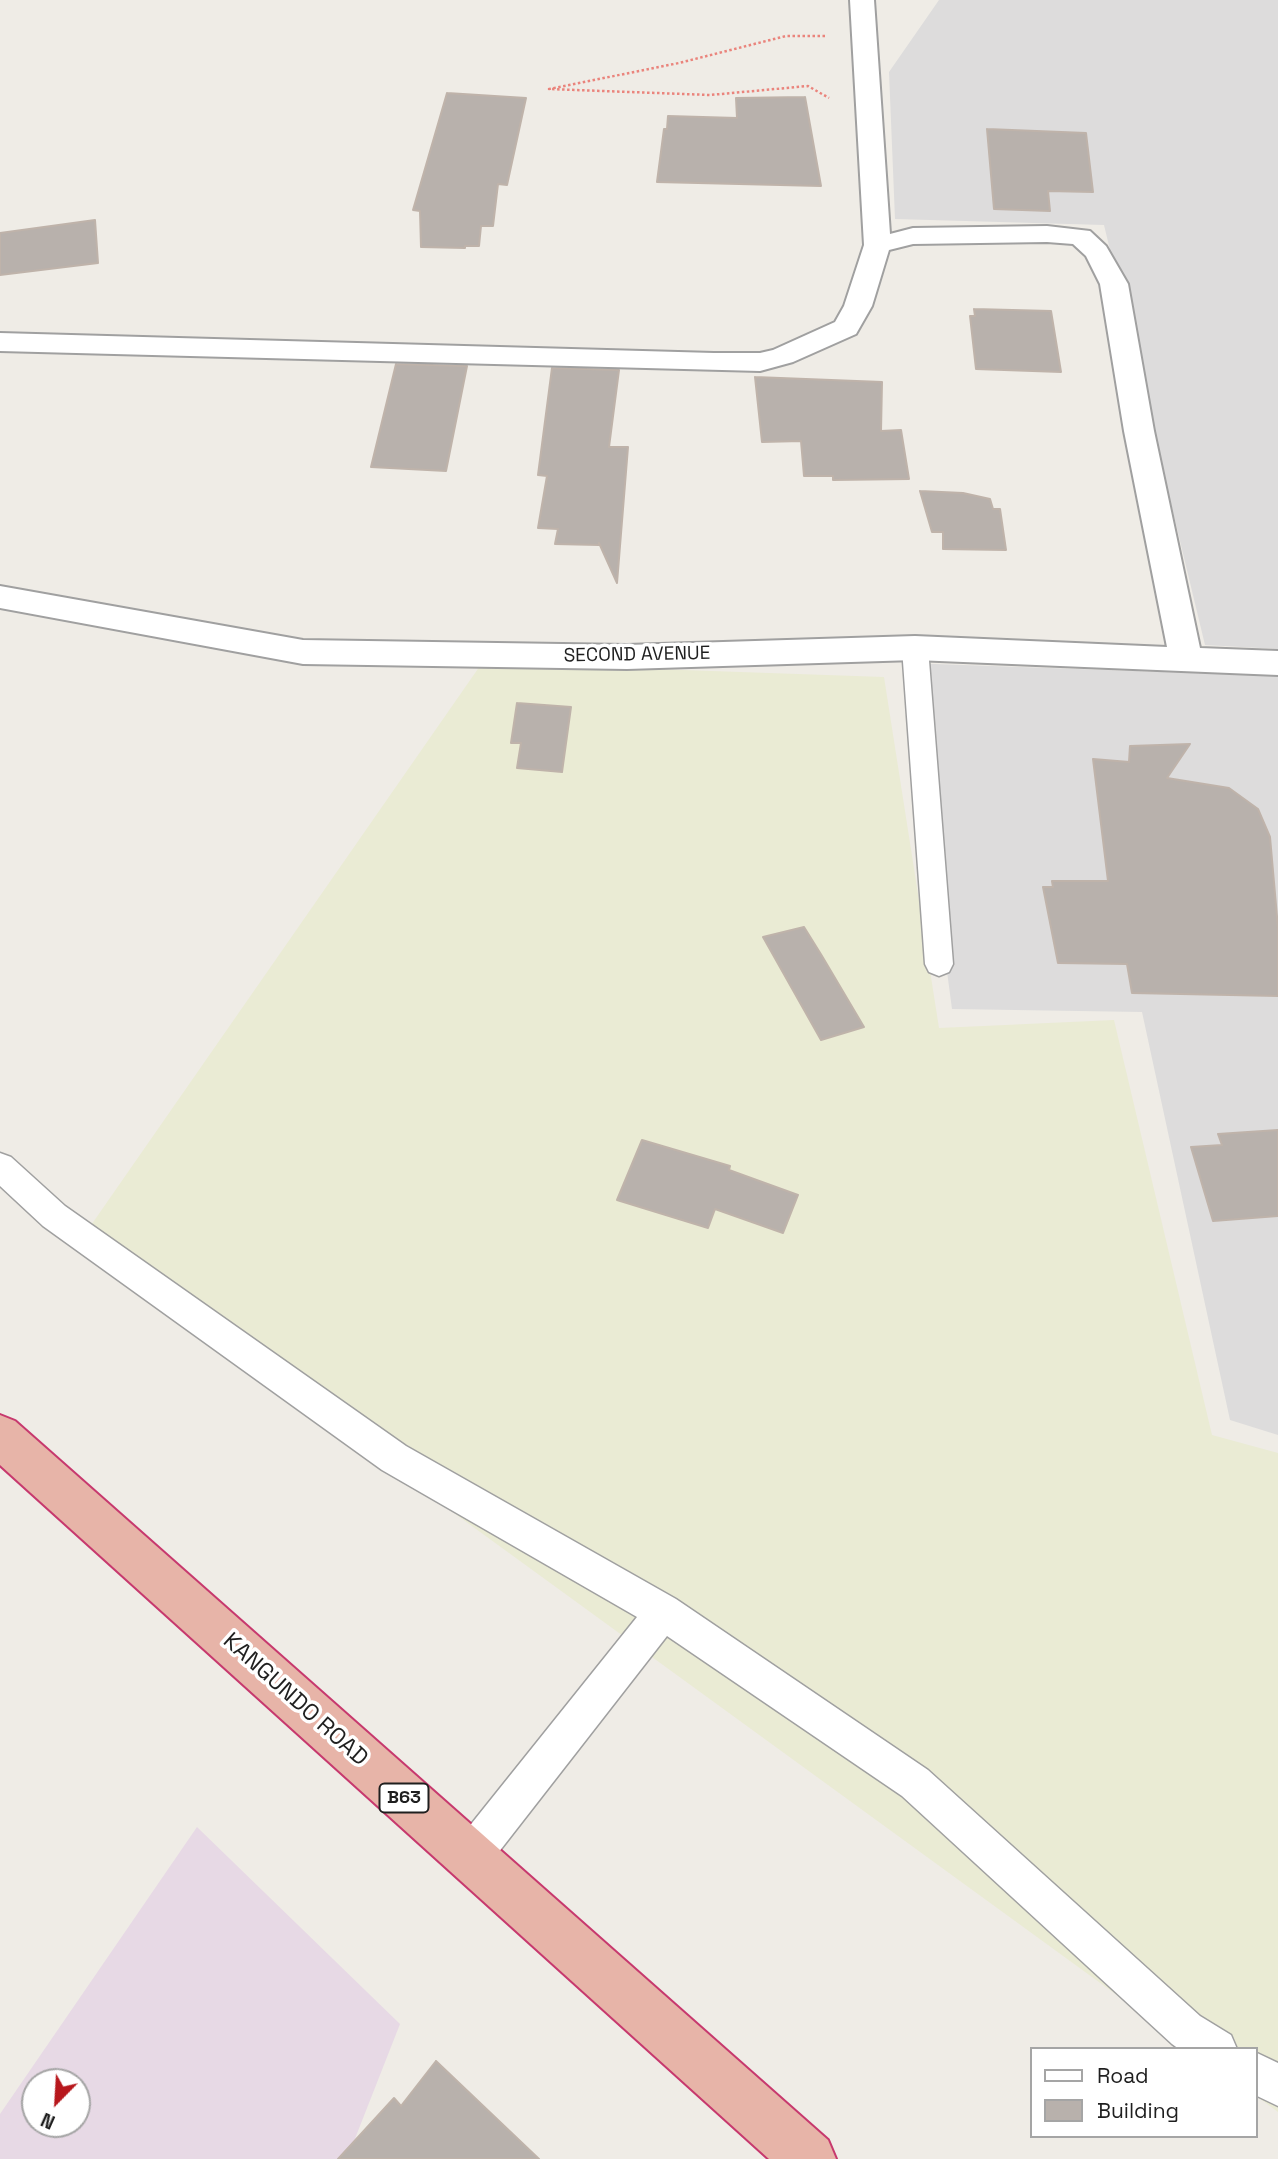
<!DOCTYPE html>
<html>
<head>
<meta charset="utf-8">
<style>
	body { margin:0 }
	#map { position:relative; width:1278px; height:2159px; overflow:hidden; background:#efece6; font-family:"Space Grotesk",sans-serif }
	canvas { display:block }
	.legend { position:absolute; left:1030px; top:2047px; width:228px; height:91px; box-sizing:border-box; background:#fff; border:2px solid #a5a5a5; margin:0; padding:9px 12px; list-style:none; font-size:21px; color:#1f1f1f }
	.legend li { display:flex; align-items:center; gap:14px; height:35px }
	.legend b { width:35px; border:2px solid #a5a5a5 }
	.north { position:absolute; left:21px; top:2068px; width:70px; height:70px; box-sizing:border-box; background:#fff; border:2px solid #a5a5a5; border-radius:50%; rotate:204deg; font-size:19px; font-weight:700; line-height:28px; text-align:center; color:#1f1f1f }
	.north::after { content:''; display:block; margin:auto; width:24px; height:32px; background:#b7171c; clip-path:polygon(50% 0,100% 100%,50% 72%,0 100%) }
</style>
</head>
<body>
<div id="map">
<canvas width="1278" height="2159"></canvas>
<ul class="legend">
<li><b style="height:9px;background:#fff"></b>Road</li>
<li><b style="height:19px;background:#b8b1ac"></b>Building</li>
</ul>
<div class="north">N</div>
</div>
<script>
const ctx = document.querySelector('canvas').getContext('2d');
ctx.lineJoin = 'round';
function fillPath(path, color) { ctx.fillStyle = color; ctx.fill(path, 'evenodd'); }
const poly = rows => new Path2D(rows.map(r => 'M' + r).join(''));
function trace(path, color, width, dash) { ctx.strokeStyle = color; ctx.lineWidth = width; ctx.lineCap = dash ? 'butt' : 'round'; ctx.setLineDash(dash || []); ctx.stroke(path); }
function write(font, color, halo, rows, align = 'center') {
  ctx.font = font + ' "Space Grotesk",sans-serif'; ctx.lineWidth = 7; ctx.setLineDash([]); ctx.textBaseline = 'middle'; ctx.strokeStyle = halo; ctx.fillStyle = color; for (const [text, x, y, turn = 0] of rows) {
    ctx.save(); ctx.translate(x, y); ctx.rotate((+turn || 0) * Math.PI / 180); ctx.textAlign = isNaN(turn) ? turn : align; if (halo) ctx.strokeText(text, 0, 0); ctx.fillText(text, 0, 0); ctx.restore();
  }
}
fillPath(poly([
	[939,0,1278,0,1278,649,1205,645,1104,225,895,219,889,72],
	[906,663,1278,676,1278,1435,1230,1420,1142,1012,952,1009]
]), '#dddcdc');
fillPath(poly([
	[197,1827,400,2024,347,2159,0,2159,0,2114],
	[35,2082,77,2082,77,2124,35,2124]
]), '#e7d9e5');
fillPath(poly([
	[482,663,884,677,939,1028,1114,1020,1212,1435,1278,1453,1278,2112,1255,2095,1255,2049,1191,2049,80,1241]
]), '#eaebd4');
const building = poly([
	[447,93,526,98,507,185,498,184,493,226,481,226,479,246,465,246,465,248,421,247,420,211,413,210,447,93],
	[805,97,821,186,657,182,664,129,667,129,668,116,737,118,736,98,805,97],
	[987,129,1086,133,1093,192,1048,191,1050,211,994,209,987,129],
	[95,220,98,263,0,275,0,233,95,220],
	[974,309,1051,311,1061,372,976,369,970,316,975,316,974,309],
	[396,364,467,366,446,471,371,467,396,364],
	[552,368,619,370,609,447,628,447,617,583,599,543,599,545,555,544,558,529,538,528,547,476,538,475,552,368],
	[755,377,882,382,881,431,901,430,909,479,833,480,833,476,804,476,801,441,762,442,755,377],
	[920,491,963,493,990,499,993,509,1000,509,1006,550,943,549,943,532,932,532,920,491],
	[517,703,571,707,562,772,517,768,521,743,511,743,517,703],
	[1190,744,1167,778,1229,788,1258,809,1270,837,1278,928,1278,996,1132,993,1127,964,1058,963,1043,887,1053,887,1052,881,1108,881,1093,759,1129,762,1130,746,1190,744],
	[804,927,822,956,864,1027,821,1040,763,937,804,927],
	[1278,1130,1278,1216,1213,1221,1191,1147,1222,1145,1218,1134,1278,1130],
	[642,1140,730,1166,729,1170,798,1195,783,1233,715,1209,708,1228,617,1200,642,1140],
	[436,2061,539,2159,338,2159,394,2098,401,2106,436,2061]
]);
fillPath(building, '#b8b1ac');
trace(building, '#bfb3aa', 2);
const service = poly([
	[915,639,924,642,928,648,953,964,949,972,939,976,929,972,925,964,902,648,906,642,915,639],
	[0,1153,11,1157,65,1206,406,1446,676,1599,928,1770,1200,2016,1231,2035,1237,2049,1179,2049,1172,2044,902,1796,667,1636,484,1871,470,1876,456,1871,451,1857,456,1843,637,1617,382,1470,43,1226,0,1186,0,1153],
	[1255,2052,1278,2063,1278,2106,1255,2095,1255,2052]
]);
const minor = poly([
	[850,0,874,0,890,234,913,228,1047,226,1090,231,1106,246,1128,284,1154,431,1200,648,1278,651,1278,675,915,660,627,669,303,664,0,608,0,586,303,640,627,645,915,636,1167,647,1124,431,1100,284,1086,256,1073,244,1047,242,913,244,889,250,872,306,856,334,793,362,760,371,0,351,0,333,714,353,760,353,773,350,835,322,844,306,864,245,850,0]
]);
const trunk = poly([
	[0,1415,15,1421,828,2140,836,2159,769,2159,0,1465,0,1415]
]);
trace(service, '#a0a0a0', 3);
trace(minor, '#a0a0a0', 4);
trace(trunk, '#c7396e', 4);
trace(poly([
	[825,36,786,36,679,63,549,89,710,95,808,86,829,98]
]), '#ea847c', 2.5, [2.5, 2.5]);
fillPath(service, '#fff');
fillPath(minor, '#fff');
fillPath(trunk, '#e7b4a8');
for (const [x, y, w] of [
	[404,1798,49]
]) { const box = new Path2D(); box.roundRect(x - w / 2, y - 14.5, w, 29, 5); ctx.fillStyle = '#fff'; ctx.fill(box); trace(box, '#1f1f1f', 2); }
write('bold 18px', '#1f1f1f', null, [
	["B63",404,1798]
]);
write('19px', '#1f1f1f', '#fff', [
	["SECOND AVENUE",637,655,-1]
]);
write('23px', '#1f1f1f', '#fff', [
	["KANGUNDO ROAD",295,1700,42]
]);
</script>
</body>
</html>
